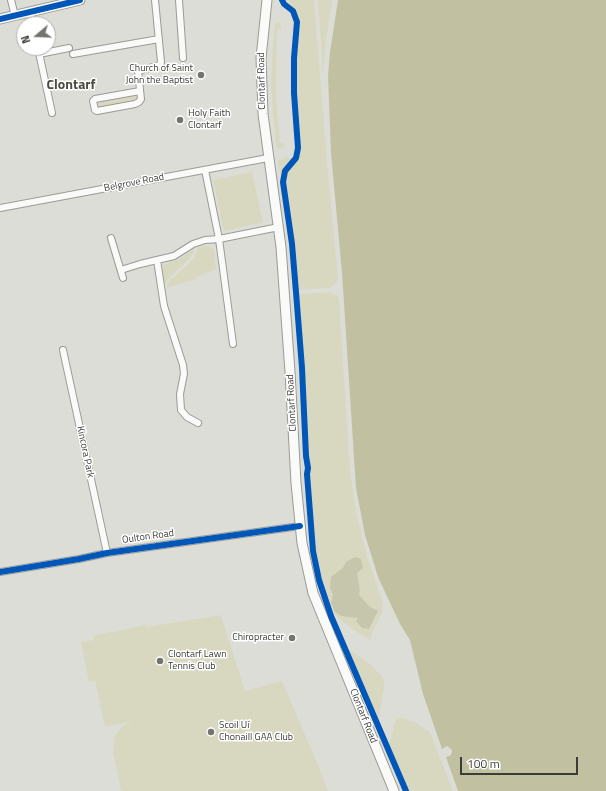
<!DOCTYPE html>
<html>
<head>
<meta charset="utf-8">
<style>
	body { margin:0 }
	#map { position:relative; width:606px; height:791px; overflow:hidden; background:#ddddd7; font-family:"Titillium Web",sans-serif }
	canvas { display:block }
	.north { position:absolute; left:16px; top:16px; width:40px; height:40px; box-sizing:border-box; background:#fff; border:1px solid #b1b1af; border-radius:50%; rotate:251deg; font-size:11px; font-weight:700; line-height:16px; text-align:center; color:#3c3c37 }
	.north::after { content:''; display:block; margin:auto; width:14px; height:18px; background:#74746f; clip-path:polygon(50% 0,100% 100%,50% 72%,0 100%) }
	.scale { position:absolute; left:460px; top:757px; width:118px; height:18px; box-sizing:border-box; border:2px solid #3c3c37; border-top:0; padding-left:5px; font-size:12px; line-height:14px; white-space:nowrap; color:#3c3c37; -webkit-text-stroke:3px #fff; paint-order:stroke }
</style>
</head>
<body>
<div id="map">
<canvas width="606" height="791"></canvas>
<div class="north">N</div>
<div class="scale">100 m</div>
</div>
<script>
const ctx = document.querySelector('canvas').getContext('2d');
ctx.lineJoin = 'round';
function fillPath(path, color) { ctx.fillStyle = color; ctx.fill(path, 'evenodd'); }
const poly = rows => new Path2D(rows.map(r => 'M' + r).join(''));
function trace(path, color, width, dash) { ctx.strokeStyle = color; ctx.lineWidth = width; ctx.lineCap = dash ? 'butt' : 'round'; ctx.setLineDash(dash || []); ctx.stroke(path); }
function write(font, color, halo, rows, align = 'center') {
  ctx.font = font + ' "Titillium Web",sans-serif'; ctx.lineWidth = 3; ctx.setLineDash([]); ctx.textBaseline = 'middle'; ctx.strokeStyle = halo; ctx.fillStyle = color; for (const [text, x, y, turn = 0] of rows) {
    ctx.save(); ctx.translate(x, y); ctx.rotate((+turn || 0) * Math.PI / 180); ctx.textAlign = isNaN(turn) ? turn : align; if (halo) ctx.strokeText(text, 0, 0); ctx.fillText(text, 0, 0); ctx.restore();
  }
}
fillPath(poly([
	[288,0,314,0,327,162,338,278,337,282,330,288,298,290,294,245,285,177,289,167,297,159,300,148,295,93,295,58,298,22,297,16],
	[318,0,332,0,326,41,323,74],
	[277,22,280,23,282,29,277,29,276,97,280,143,284,143,284,146,282,148,277,149,273,115,271,87,272,56,275,23],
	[139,93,139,98,135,103,99,109,97,105,97,100],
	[287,156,291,160,284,168,281,178,278,161,283,159],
	[252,172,263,222,224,231,213,180],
	[203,246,208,246,214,250,216,269,196,277,196,279,167,288,168,283,170,280,182,270,194,258,199,247],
	[196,248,190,258,169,278,164,285,162,271,163,265,179,259],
	[330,292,339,297,350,471,356,511,367,556,383,603,382,613,373,630,370,640,361,635,339,619,334,613,322,578,316,551,309,471,309,461,308,458,299,294],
	[221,615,245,691,282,681,318,765,328,791,121,791,113,752,115,737,122,726,132,721,105,727,95,681,89,682,81,642,94,640,93,636,146,625,147,627],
	[347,648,369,663,382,676,384,682,384,689,378,721],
	[400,717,416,723,430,732,453,791,407,791,389,745,396,719]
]), '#d8d8c0');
fillPath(poly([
	[355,557,361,559,363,568,357,573,360,591,359,595,370,607,378,611,369,629,362,628,356,621,358,618,341,616,335,612,331,603,333,595,330,588,331,577,343,568,346,562]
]), '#c6c6ad');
fillPath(poly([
	[338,0,606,0,606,791,458,791,446,757,451,755,452,750,447,746,442,749,423,694,410,640,400,624,378,577,365,535,356,488,342,273,331,153,328,76,330,52]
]), '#c1c1a2');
const street = poly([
	[11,0,15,16],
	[179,0,183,58],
	[30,12,32,24],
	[38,48,52,113],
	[39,54,69,48],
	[73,54,159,39],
	[140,91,95,99,93,101,95,110,97,111,135,104,139,102,141,99,138,71,160,65,161,62,155,0],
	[205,170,219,239,233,344],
	[0,208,268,158],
	[111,238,123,278],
	[157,260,164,306,183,365,184,374,180,394,181,410,187,417,198,423],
	[121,270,140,264,174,256,193,244,205,240,219,239,279,227],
	[63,350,107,553],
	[0,572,79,559,107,553,300,526]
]);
const secondary = poly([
	[267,0,261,58,263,114,281,247,290,372,296,483,302,543,313,593,394,791],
	[0,19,80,0]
]);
trace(street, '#9a9a96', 8);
trace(secondary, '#9a9a96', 11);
trace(street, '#fafaf9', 6);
trace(secondary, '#fafaf9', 9);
trace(poly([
	[282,0,284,4,293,11,297,22,294,58,294,93,298,148,296,158,285,171,283,182,292,244,296,292,302,368,306,456,308,468,307,474,313,551,319,580,331,616,406,791],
	[0,19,80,0],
	[0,572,79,559,107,553,300,526]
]), '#0057b8', 6);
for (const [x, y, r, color] of [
	[201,75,4,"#74746f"],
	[180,120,4,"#74746f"],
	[292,638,4,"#74746f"],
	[160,661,4,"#74746f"],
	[211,732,4,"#74746f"]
]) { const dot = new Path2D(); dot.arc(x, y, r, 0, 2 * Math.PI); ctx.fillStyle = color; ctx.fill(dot); trace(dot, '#fff', 1.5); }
write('10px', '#3c3c37', '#fff', [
	["Church of Saint",193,69,"right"],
	["John the Baptist",193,81,"right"],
	["Holy Faith",188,114],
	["Clontarf",188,126],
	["Chiropracter",284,638,"right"],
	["Clontarf Lawn",168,655],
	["Tennis Club",168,667],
	["Scoil Uí",219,726],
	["Chonaill GAA Club",219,738]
], 'left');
write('10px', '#3c3c37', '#fff', [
	["Clontarf Road",262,81,-91],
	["Belgrove Road",134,183,-11],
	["Clontarf Road",292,403,-93],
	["Kincora Park",85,452,78],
	["Oulton Road",148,537,-8],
	["Clontarf Road",363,716,68]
]);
write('bold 14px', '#4b4b41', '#fff', [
	["Clontarf",71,86]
]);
</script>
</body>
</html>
